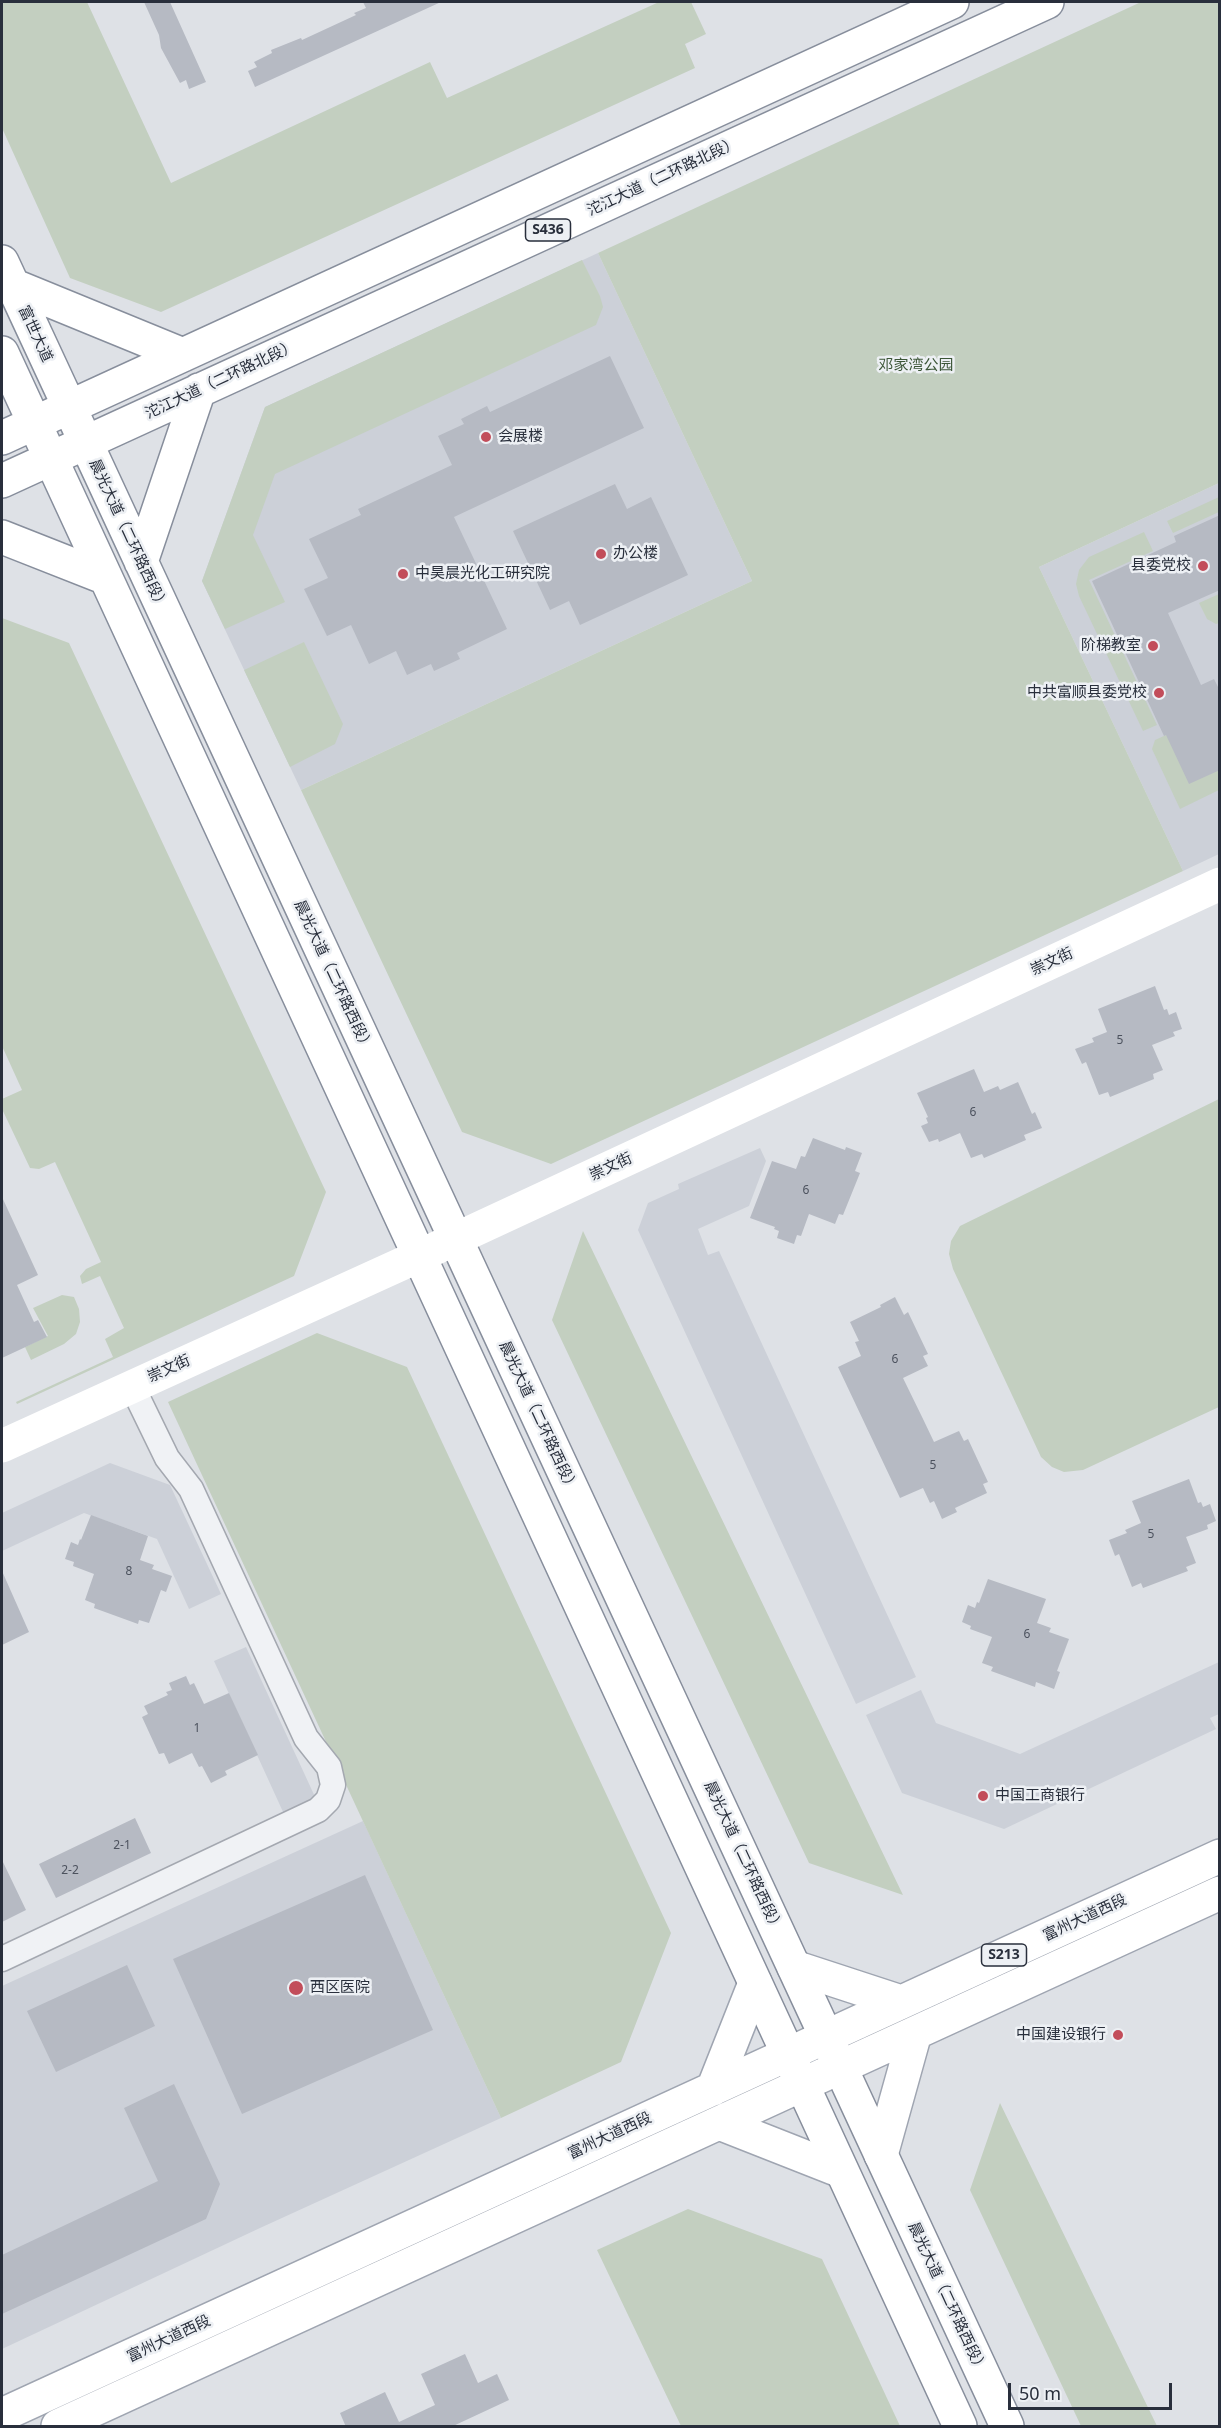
<!DOCTYPE html>
<html>
<head>
<meta charset="utf-8">
<style>
	body { margin:0 }
	#map { position:relative; width:1221px; height:2428px; overflow:hidden; background:#dee1e6; font-family:"Noto Sans",sans-serif }
	canvas { display:block }
	.frame { position:absolute; inset:0; border:3px solid #292f3c; pointer-events:none }
	.scale { position:absolute; left:1008px; top:2383px; width:164px; height:27px; box-sizing:border-box; border:3px solid #292f3c; border-top:0; padding-left:8px; font-size:18px; line-height:21px; white-space:nowrap; color:#292f3c; -webkit-text-stroke:4px #edf0f4; paint-order:stroke }
</style>
</head>
<body>
<div id="map">
<canvas width="1221" height="2428"></canvas>
<div class="frame"></div>
<div class="scale">50 m</div>
</div>
<script>
const ctx = document.querySelector('canvas').getContext('2d');
ctx.lineJoin = 'round';
function fillPath(path, color) { ctx.fillStyle = color; ctx.fill(path, 'evenodd'); }
const poly = rows => new Path2D(rows.map(r => 'M' + r).join(''));
function trace(path, color, width, dash) { ctx.strokeStyle = color; ctx.lineWidth = width; ctx.lineCap = dash ? 'butt' : 'round'; ctx.setLineDash(dash || []); ctx.stroke(path); }
function write(font, color, halo, rows, align = 'center') {
  ctx.font = font + ' "Noto Sans","Noto Sans SC",sans-serif'; ctx.lineWidth = 5; ctx.setLineDash([]); ctx.textBaseline = 'middle'; ctx.strokeStyle = halo; ctx.fillStyle = color; for (const [text, x, y, turn = 0] of rows) {
    ctx.save(); ctx.translate(x, y); ctx.rotate((+turn || 0) * Math.PI / 180); ctx.textAlign = isNaN(turn) ? turn : align; if (halo) ctx.strokeText(text, 0, 0); ctx.fillText(text, 0, 0); ctx.restore();
  }
}
fillPath(poly([
	[598,253,752,581,301,790,202,581,265,407],
	[1219,483,1219,854,1183,871,1039,567],
	[760,1148,766,1161,749,1206,698,1229,708,1255,719,1251,916,1677,856,1704,638,1230,648,1203,679,1189,678,1184],
	[110,1463,170,1485,221,1594,189,1609,157,1539,84,1513,2,1551,2,1513],
	[246,1647,316,1799,284,1814,214,1661],
	[1219,1662,1219,1714,1210,1718,1216,1729,1004,1829,902,1793,866,1715,921,1690,936,1723,1020,1754],
	[363,1821,501,2118,260,2228,2,2349,2,1986]
]), '#ccd0d8');
fillPath(poly([
	[2,2,87,2,171,183,430,62,447,98,659,2,691,2,706,34,685,44,695,68,161,312,70,278,2,128],
	[1141,2,1219,2,1219,483,1039,567,1183,871,551,1164,462,1132,301,790,752,581,598,253],
	[582,260,600,296,603,307,596,325,275,474,253,535,285,602,225,629,202,581,265,407],
	[1219,497,1219,512,1173,533,1167,521],
	[1144,532,1153,551,1089,580,1157,725,1143,731,1079,596,1076,584,1079,570,1089,557],
	[1219,594,1219,623,1216,624,1207,619,1199,603],
	[2,618,69,643,326,1192,294,1276,17,1404,16,1402,113,1357,105,1339,124,1328,100,1276,82,1284,80,1276,86,1269,101,1262,55,1162,39,1169,30,1168,2,1109,2,1099,22,1090,2,1046],
	[304,642,343,724,335,744,290,767,244,670],
	[1166,735,1219,770,1219,790,1180,809,1152,749,1155,740],
	[1219,1099,1219,1407,1083,1470,1064,1472,1052,1467,1041,1457,953,1269,949,1254,951,1241,960,1226],
	[583,1231,903,1895,809,1863,552,1320],
	[62,1295,74,1297,79,1309,80,1322,76,1334,64,1344,31,1360,25,1347,48,1336,33,1308],
	[317,1333,407,1367,671,1933,621,2062,501,2118,168,1402],
	[1000,2103,1157,2426,1081,2426,970,2190],
	[688,2209,822,2259,900,2426,681,2426,597,2250]
]), '#c3cfc0');
fillPath(poly([
	[144,2,170,2,206,82,189,89,186,80,180,83,161,48,159,35],
	[363,2,441,2,255,87,248,71,257,67,254,62,272,53,271,50,301,38,302,40,356,15,354,13,366,8],
	[610,356,644,428,454,517,507,629,457,653,460,659,434,671,431,664,407,675,396,651,369,664,351,625,327,636,304,589,328,578,309,539,361,515,358,509,452,465,438,436,464,424,461,419,487,406,490,412],
	[615,484,627,509,651,497,688,575,580,625,569,601,550,610,513,531],
	[1220,515,1220,590,1168,613,1201,685,1214,679,1220,691,1220,770,1189,784,1166,735,1164,736,1092,581,1176,542,1174,536],
	[1155,986,1164,1010,1167,1009,1169,1015,1176,1012,1182,1029,1173,1032,1175,1036,1152,1045,1163,1070,1153,1074,1154,1079,1110,1097,1108,1092,1099,1095,1086,1062,1082,1064,1075,1049,1094,1042,1092,1038,1107,1032,1098,1009],
	[974,1069,984,1092,998,1086,1000,1090,1018,1082,1032,1114,1035,1112,1042,1128,1024,1135,1026,1140,984,1158,982,1154,971,1158,960,1133,939,1142,938,1139,929,1142,921,1126,928,1123,926,1118,928,1117,917,1093],
	[813,1138,845,1150,846,1147,862,1153,855,1171,860,1173,843,1215,839,1214,835,1224,809,1214,801,1236,797,1235,794,1244,777,1238,779,1231,774,1229,775,1227,750,1218,772,1161,796,1169,801,1156,805,1157],
	[2,1197,38,1275,17,1285,34,1322,38,1320,47,1337,2,1358],
	[895,1297,904,1315,908,1312,928,1354,923,1356,928,1366,903,1378,924,1421,934,1442,959,1431,964,1441,968,1439,988,1482,983,1484,987,1493,955,1508,957,1512,942,1519,934,1501,930,1503,923,1488,900,1498,838,1367,861,1356,855,1342,859,1341,850,1322,881,1307,880,1305],
	[1189,1479,1198,1503,1201,1502,1203,1507,1210,1504,1216,1521,1207,1525,1208,1529,1186,1537,1196,1563,1186,1567,1188,1571,1143,1588,1141,1583,1132,1587,1119,1554,1115,1556,1109,1540,1127,1533,1125,1530,1141,1523,1132,1501],
	[91,1515,148,1536,140,1560,154,1565,152,1569,172,1576,166,1592,161,1590,149,1623,139,1620,138,1624,94,1608,95,1604,85,1600,94,1574,73,1566,74,1562,65,1559,71,1542,78,1545,80,1539,81,1540],
	[2,1571,29,1632,2,1645],
	[988,1579,1046,1599,1037,1623,1051,1628,1049,1632,1069,1639,1057,1671,1060,1672,1054,1689,1036,1682,1035,1687,991,1671,993,1667,982,1663,992,1637,970,1629,971,1626,962,1622,968,1605,975,1608,977,1602,979,1603],
	[186,1676,190,1685,194,1683,204,1704,229,1693,258,1755,225,1771,227,1775,211,1783,202,1766,199,1767,192,1753,169,1764,164,1753,159,1754,142,1717,148,1714,144,1706,168,1695,166,1692,172,1690,169,1683],
	[135,1818,151,1853,56,1898,39,1864],
	[2,1860,26,1910,2,1922],
	[365,1875,433,2030,242,2114,173,1959],
	[127,1965,155,2026,56,2072,27,2011],
	[174,2084,220,2184,206,2219,2,2314,2,2255,158,2181,124,2108],
	[465,2354,478,2383,497,2374,509,2400,451,2427,346,2427,340,2413,385,2392,399,2422,435,2405,421,2374]
]), '#b6bac3');
const street = poly([
	[2,1959,318,1810,328,1800,333,1785,329,1767,306,1738,191,1489,167,1458,132,1386]
]);
const primary = poly([
	[794,1967,901,2002],
	[713,2089,755,1983],
	[719,2123,841,2171],
	[881,2155,915,2033],
	[2,2415,1220,1856],
	[58,2426,1220,1893]
]);
const highway = poly([
	[2,262,1007,2426],
	[12,285,183,355],
	[2,353,960,2426],
	[2,438,952,2],
	[2,481,1047,2],
	[2,537,106,578],
	[141,562,199,390]
]);
trace(street, '#a4a8b0', 27);
trace(primary, '#9fa5b1', 36);
trace(highway, '#878e9c', 36);
trace(street, '#f0f2f5', 24);
trace(poly([
	[2,1446,419,1256,1220,884]
]), '#fff', 33);
trace(primary, '#fff', 33);
trace(highway, '#fff', 33);
for (const [x, y, r, color] of [
	[486,437,6,"#c24d5a"],
	[601,554,6,"#c24d5a"],
	[1203,566,6,"#c24d5a"],
	[403,574,6,"#c24d5a"],
	[1153,646,6,"#c24d5a"],
	[1159,693,6,"#c24d5a"],
	[983,1796,6,"#c24d5a"],
	[296,1988,8,"#c24d5a"],
	[1118,2035,6,"#c24d5a"]
]) { const dot = new Path2D(); dot.arc(x, y, r, 0, 2 * Math.PI); ctx.fillStyle = color; ctx.fill(dot); trace(dot, '#edf0f4', 2); }
write('12px', '#4c525e', null, [
	["5",1120,1041],
	["6",973,1113],
	["6",806,1191],
	["6",895,1360],
	["5",933,1466],
	["5",1151,1535],
	["8",129,1572],
	["6",1027,1635],
	["1",197,1729],
	["2-1",122,1846],
	["2-2",70,1871]
]);
for (const [x, y, w] of [
	[548,230,45],
	[1004,1955,45]
]) { const box = new Path2D(); box.roundRect(x - w / 2, y - 11, w, 22, 4.5); ctx.fillStyle = '#edf0f4'; ctx.fill(box); trace(box, '#292f3c', 1.5); }
write('bold 14px', '#292f3c', null, [
	["S436",548,230],
	["S213",1004,1955]
]);
write('15px', '#292f3c', '#edf0f4', [
	["沱江大道（二环路北段）",663,177,-25],
	["富世大道",35,334,65],
	["沱江大道（二环路北段）",221,380,-25],
	["晨光大道（二环路西段）",128,535,65],
	["崇文街",1052,962,-25],
	["晨光大道（二环路西段）",333,976,65],
	["崇文街",611,1167,-25],
	["崇文街",169,1369,-24],
	["晨光大道（二环路西段）",538,1417,65],
	["晨光大道（二环路西段）",743,1857,65],
	["富州大道西段",1085,1918,-25],
	["富州大道西段",610,2136,-25],
	["晨光大道（二环路西段）",947,2298,65],
	["富州大道西段",169,2339,-25]
]);
write('15px', '#3c5637', '#edf0f4', [
	["邓家湾公园",916,366]
]);
write('15px', '#292f3c', '#edf0f4', [
	["会展楼",498,437],
	["办公楼",613,554],
	["县委党校",1191,566,"right"],
	["中昊晨光化工研究院",415,574],
	["阶梯教室",1141,646,"right"],
	["中共富顺县委党校",1147,693,"right"],
	["中国工商银行",995,1796],
	["西区医院",310,1988],
	["中国建设银行",1106,2035,"right"]
], 'left');
</script>
</body>
</html>
